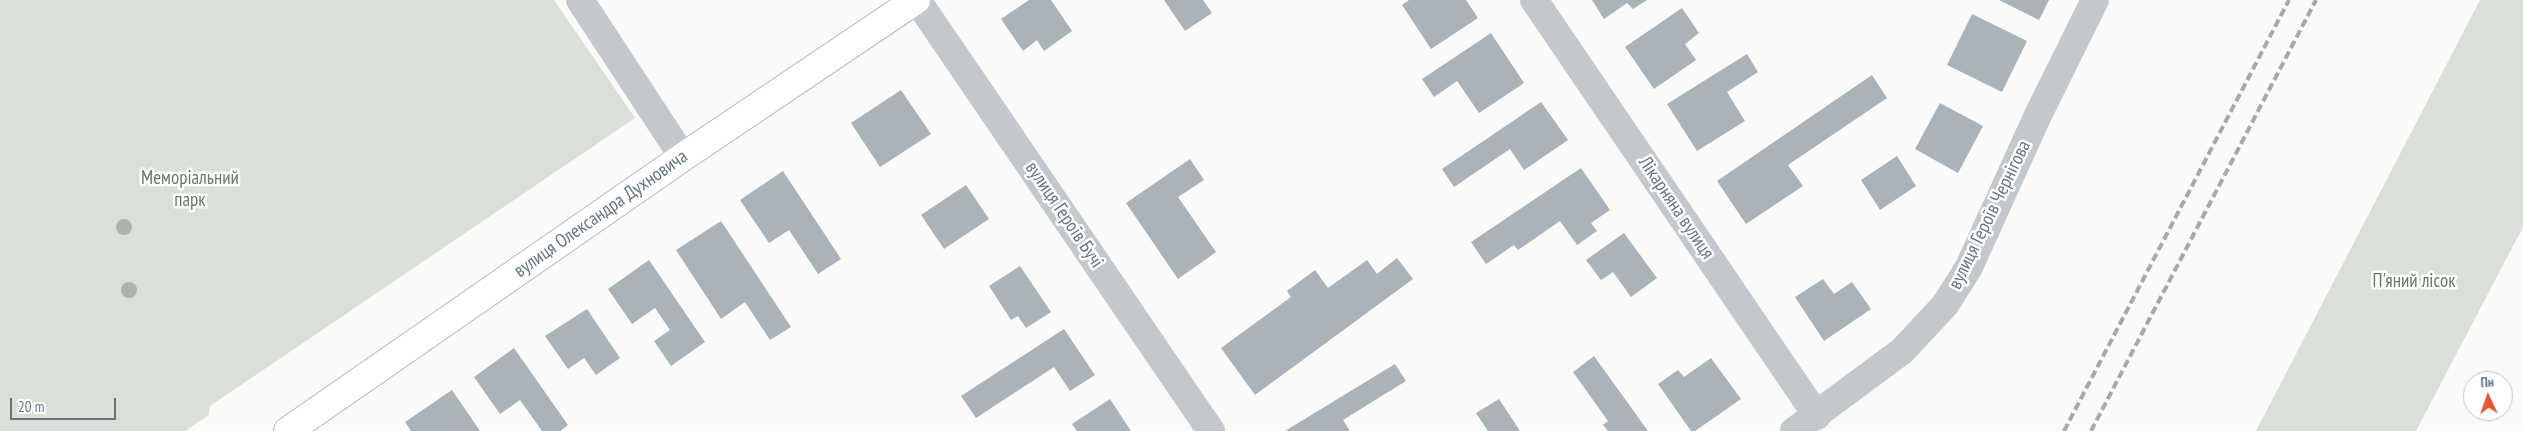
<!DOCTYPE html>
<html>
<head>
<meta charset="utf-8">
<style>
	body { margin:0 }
	#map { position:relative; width:2523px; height:431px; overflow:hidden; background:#fafaf8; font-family:"PT Sans Narrow",sans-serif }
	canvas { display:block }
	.north { position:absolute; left:2463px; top:371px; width:50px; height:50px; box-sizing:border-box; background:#fff; border:1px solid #c1c8cd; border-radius:50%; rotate:357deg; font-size:14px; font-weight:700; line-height:20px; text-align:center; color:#657683 }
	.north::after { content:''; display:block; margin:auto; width:18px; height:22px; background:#e4572e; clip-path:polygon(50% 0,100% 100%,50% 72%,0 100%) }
	.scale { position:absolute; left:10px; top:398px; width:106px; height:22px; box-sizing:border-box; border:2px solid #657683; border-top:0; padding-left:6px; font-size:15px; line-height:18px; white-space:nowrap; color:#657683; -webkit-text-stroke:4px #fff; paint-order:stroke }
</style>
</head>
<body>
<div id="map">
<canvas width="2523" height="431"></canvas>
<div class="north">Пн</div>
<div class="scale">20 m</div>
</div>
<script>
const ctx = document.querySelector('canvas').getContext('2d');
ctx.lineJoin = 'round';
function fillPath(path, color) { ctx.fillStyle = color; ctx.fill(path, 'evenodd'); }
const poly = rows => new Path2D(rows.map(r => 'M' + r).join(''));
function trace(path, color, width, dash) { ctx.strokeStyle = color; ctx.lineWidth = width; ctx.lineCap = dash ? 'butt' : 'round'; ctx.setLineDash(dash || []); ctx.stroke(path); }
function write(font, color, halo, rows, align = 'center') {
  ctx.font = font + ' "PT Sans Narrow",sans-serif'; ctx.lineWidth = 5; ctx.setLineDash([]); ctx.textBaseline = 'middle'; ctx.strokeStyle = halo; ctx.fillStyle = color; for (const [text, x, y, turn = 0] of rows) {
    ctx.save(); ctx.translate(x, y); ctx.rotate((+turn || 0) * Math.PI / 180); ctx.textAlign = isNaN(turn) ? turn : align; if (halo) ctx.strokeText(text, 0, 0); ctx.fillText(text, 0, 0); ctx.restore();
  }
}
fillPath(poly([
	[0,0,554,0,635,118,210,406,209,415,185,431,0,431],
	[2480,0,2523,0,2523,227,2416,431,2256,431]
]), '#dadfd7');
fillPath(poly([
	[1029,0,1051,0,1072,31,1044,51,1037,40,1023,51,1001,19],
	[1164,0,1203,0,1212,13,1185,31],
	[1409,0,1466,0,1478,18,1431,49,1402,5],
	[1592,0,1647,0,1633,9,1627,3,1604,19],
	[1999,0,2049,0,2039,20],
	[1682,8,1699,33,1685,44,1696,60,1654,89,1625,47],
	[1972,14,2027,41,2002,92,1947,65],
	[1491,33,1524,83,1479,113,1457,81,1434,97,1422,79],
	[1747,54,1758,72,1727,92,1745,121,1697,151,1667,104],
	[1872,75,1887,98,1788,165,1803,186,1746,224,1717,181],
	[901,90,931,134,880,167,851,123],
	[1541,102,1568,140,1524,170,1510,149,1454,187,1442,169],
	[1940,103,1983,126,1958,173,1915,149],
	[1897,156,1916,186,1880,210,1861,180],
	[1190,159,1204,180,1178,197,1216,252,1178,279,1126,203],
	[1581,168,1610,210,1591,223,1597,231,1577,245,1560,221,1518,250,1514,245,1486,264,1471,242],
	[783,171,841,259,818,274,789,230,769,243,740,200],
	[966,185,989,219,944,249,921,215],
	[721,221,791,327,770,340,745,302,721,319,676,250],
	[1624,233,1657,278,1631,297,1613,272,1601,280,1586,260],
	[1397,258,1413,279,1255,395,1221,348,1291,297,1287,291,1315,270,1328,288,1367,260,1377,274],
	[649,260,705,342,671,366,654,341,670,330,655,308,632,324,608,289],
	[1020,266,1051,312,1026,328,1018,316,1011,320,989,286],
	[1823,279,1834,294,1852,282,1871,309,1824,341,1795,297],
	[587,309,620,358,596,375,584,358,568,369,545,336],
	[1064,329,1095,375,1070,391,1054,367,976,418,961,396],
	[514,348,568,425,560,431,542,431,520,400,500,414,474,377],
	[1594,356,1648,431,1608,431,1603,425,1608,421,1573,372],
	[1711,358,1741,399,1695,431,1691,431,1658,384,1678,370,1684,377],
	[1395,364,1406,381,1343,420,1350,431,1285,431],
	[452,390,480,431,411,431,405,422],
	[1110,399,1131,431,1077,431,1072,424],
	[1499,399,1520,431,1488,431,1476,413]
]), '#aab3b9');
const secondary = poly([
	[288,431,683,157,916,0]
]);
trace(secondary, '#b3babf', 30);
trace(poly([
	[580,0,683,157],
	[917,0,1211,431],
	[1534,0,1817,416],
	[1794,431,1902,351,1945,305,1969,267,2038,115,2095,0]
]), '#c3c8cc', 28);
trace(secondary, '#fff', 28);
trace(poly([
	[2064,431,2289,0],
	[2091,431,2316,0]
]), '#a2aab0', 4, [8, 4]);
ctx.fillStyle = '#aab4a7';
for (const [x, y] of [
	[124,227],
	[129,290]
]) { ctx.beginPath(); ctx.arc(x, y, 8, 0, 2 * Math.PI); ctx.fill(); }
write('19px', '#687a64', '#fff', [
	["Меморіальний",190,179],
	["парк",190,201],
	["П'яний лісок",2414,282]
]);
write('19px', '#657683', '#fff', [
	["Лікарняна вулиця",1676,208,56],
	["вулиця Олександра Духновича",601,214,-35],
	["вулиця Героїв Бучі",1064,215,56],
	["вулиця Героїв Чернігова",1990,215,-64]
]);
</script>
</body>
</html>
